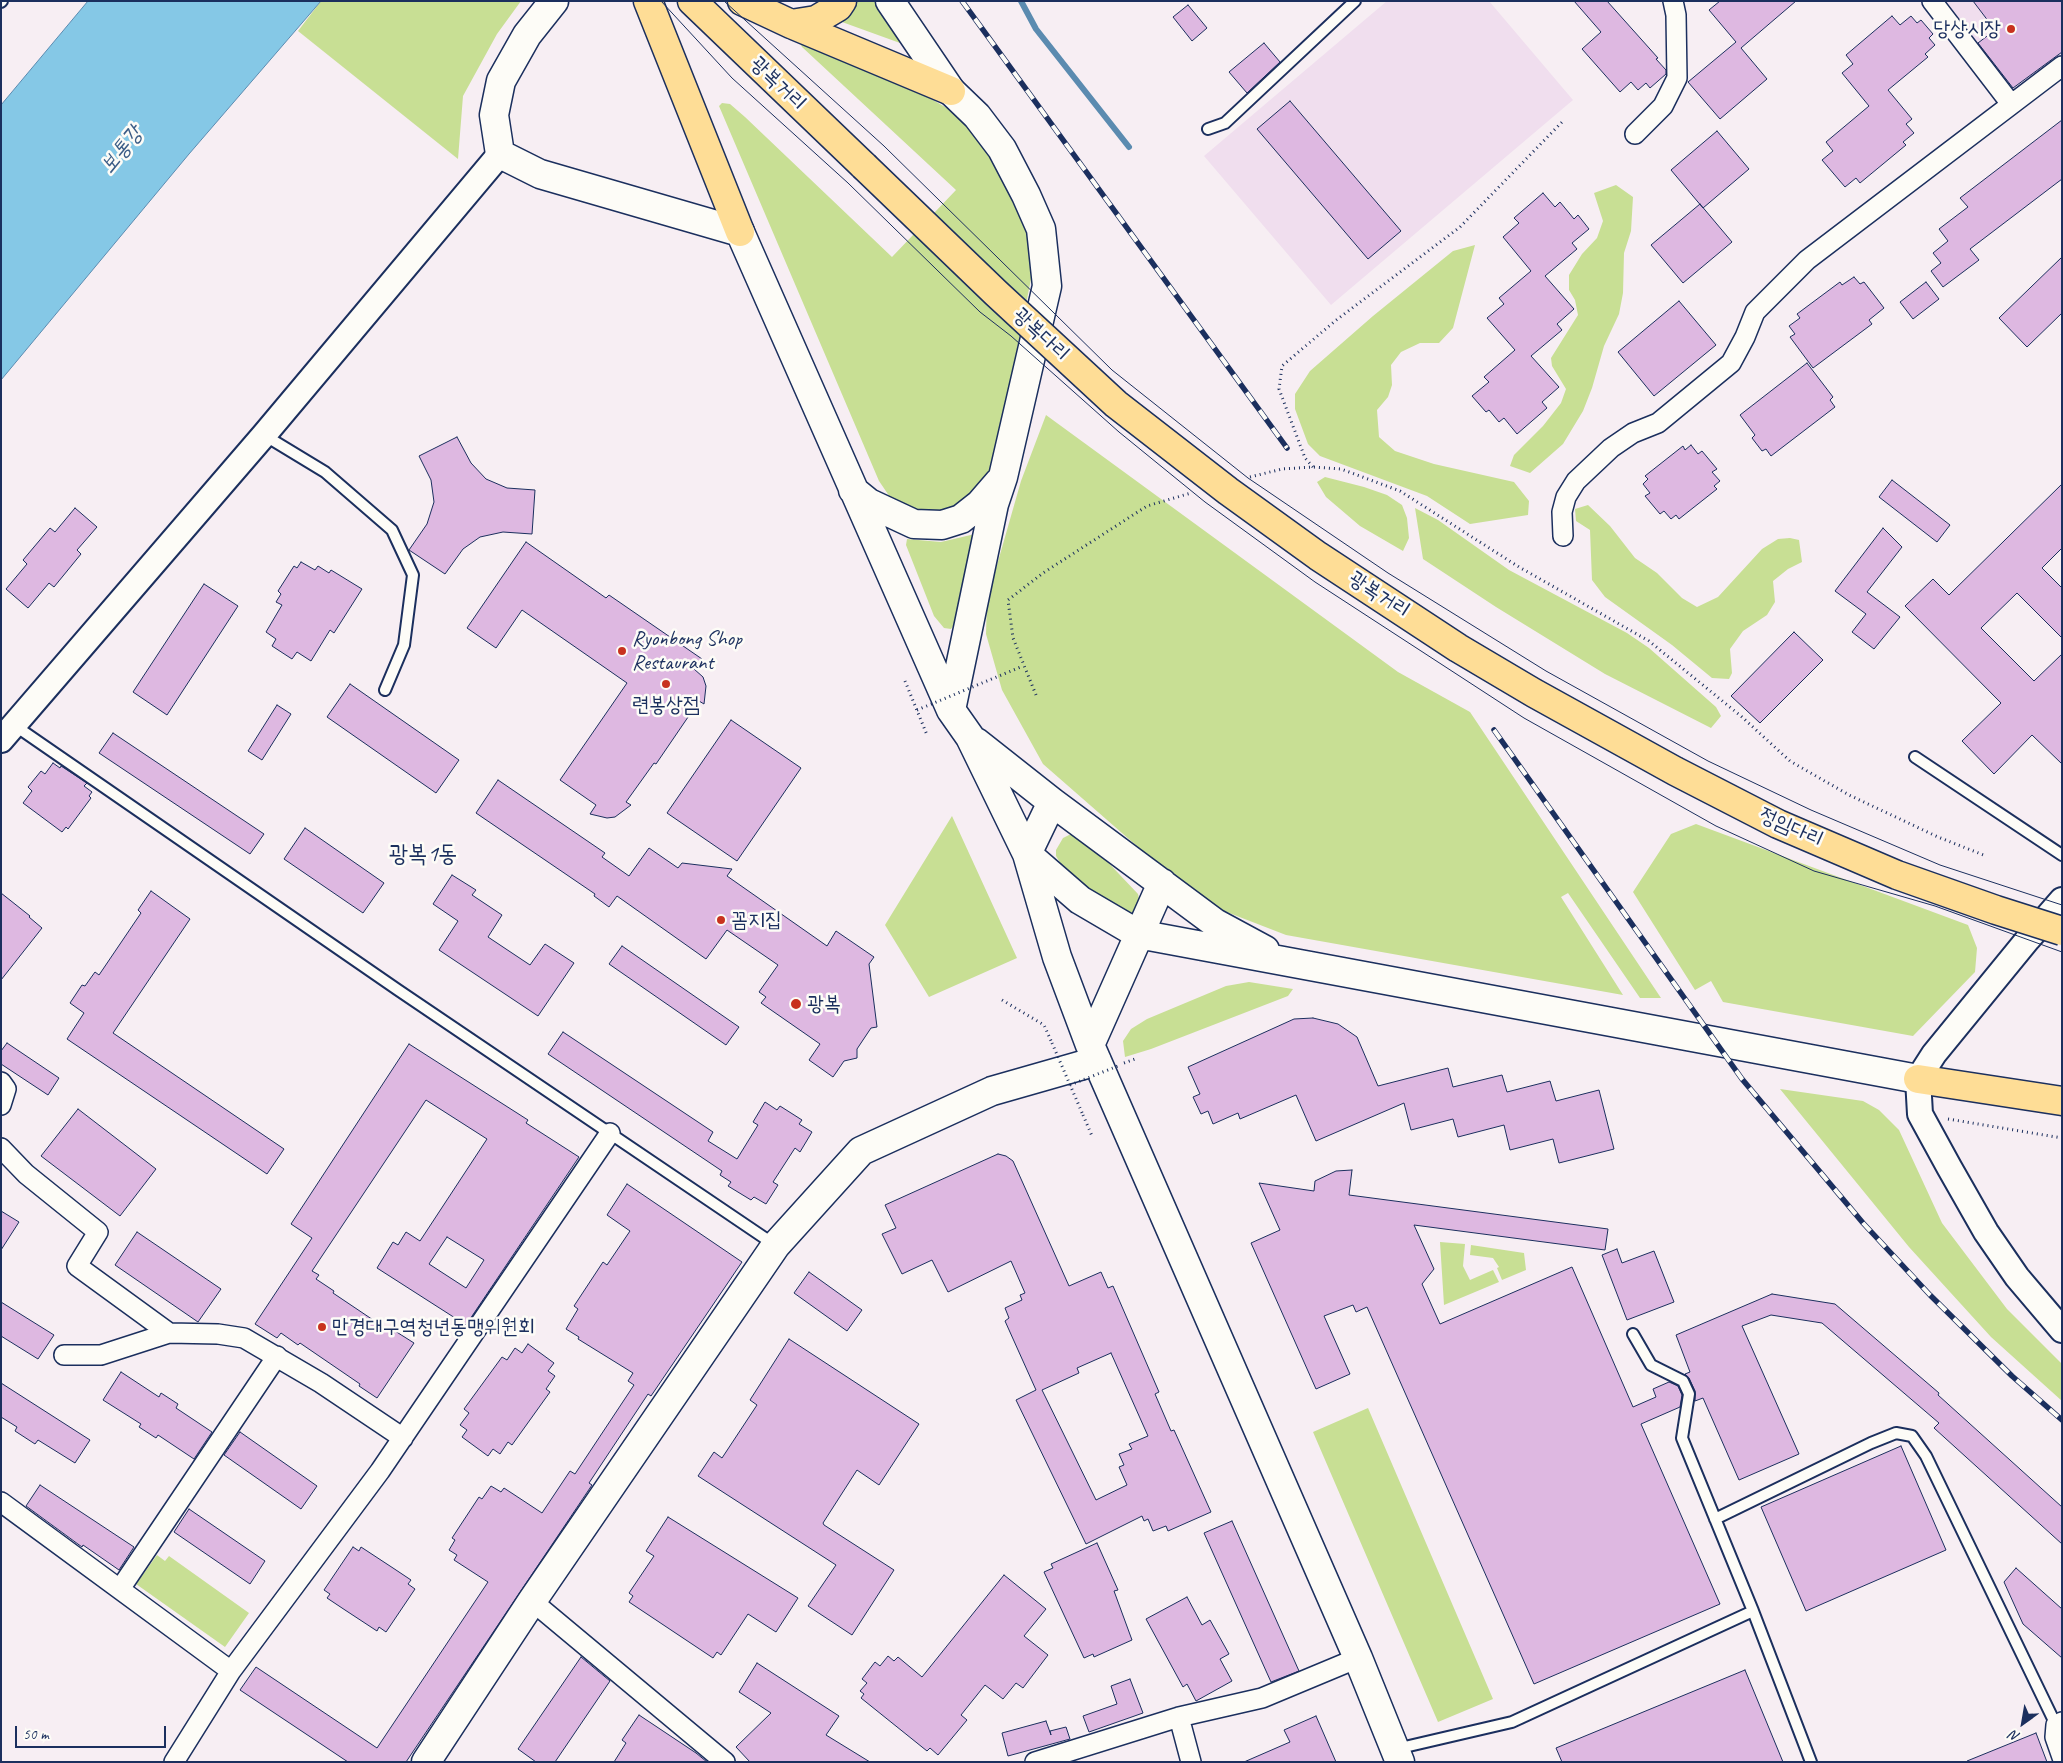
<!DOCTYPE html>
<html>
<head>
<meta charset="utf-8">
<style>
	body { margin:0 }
	#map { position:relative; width:2063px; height:1763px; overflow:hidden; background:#f7eef3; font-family:Caveat,sans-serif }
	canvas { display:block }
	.frame { position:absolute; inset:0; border:2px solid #1b2f5e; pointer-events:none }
	.north { position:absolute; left:1998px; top:1698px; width:50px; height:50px; -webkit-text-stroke:4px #fdfcf7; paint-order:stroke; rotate:212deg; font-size:14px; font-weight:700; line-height:20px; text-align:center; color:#1b2f5e }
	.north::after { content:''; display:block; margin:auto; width:18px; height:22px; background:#1b2f5e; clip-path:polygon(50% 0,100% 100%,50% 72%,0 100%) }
	.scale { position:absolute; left:15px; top:1726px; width:151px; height:22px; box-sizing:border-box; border:2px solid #1b2f5e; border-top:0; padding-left:6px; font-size:15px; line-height:18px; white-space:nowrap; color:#1b2f5e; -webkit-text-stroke:4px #fdfcf7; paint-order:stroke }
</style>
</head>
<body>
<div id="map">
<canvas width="2063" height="1763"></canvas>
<div class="frame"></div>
<div class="north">N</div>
<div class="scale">50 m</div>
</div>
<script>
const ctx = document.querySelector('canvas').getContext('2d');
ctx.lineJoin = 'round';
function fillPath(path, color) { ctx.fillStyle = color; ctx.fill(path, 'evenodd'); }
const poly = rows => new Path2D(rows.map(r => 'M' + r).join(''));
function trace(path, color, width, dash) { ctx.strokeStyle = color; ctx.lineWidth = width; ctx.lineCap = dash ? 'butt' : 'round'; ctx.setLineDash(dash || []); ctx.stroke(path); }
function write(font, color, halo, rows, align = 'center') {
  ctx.font = font + ' Caveat,"Poor Story",sans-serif'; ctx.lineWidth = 5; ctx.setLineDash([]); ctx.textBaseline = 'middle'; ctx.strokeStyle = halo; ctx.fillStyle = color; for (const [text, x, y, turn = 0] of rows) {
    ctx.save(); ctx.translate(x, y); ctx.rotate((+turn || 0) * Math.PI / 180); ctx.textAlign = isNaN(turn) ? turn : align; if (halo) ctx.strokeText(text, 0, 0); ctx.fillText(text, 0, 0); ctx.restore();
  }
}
fillPath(poly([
	[1387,1,1489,1,1573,100,1331,305,1204,156],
	[1939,1,2062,1,2062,57,2012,95]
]), '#f0deee');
fillPath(poly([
	[321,1,521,1,497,34,463,96,458,159,298,31],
	[854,1,880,1,904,41,900,43,842,22,842,18],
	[799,41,907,85,952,111,989,145,1029,227,1033,269,991,479,960,509,922,516,894,503,879,481,719,106,722,103,730,104,745,117,892,257,956,190,802,47],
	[1616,185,1633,197,1631,231,1624,253,1623,293,1619,314,1604,346,1592,388,1583,411,1563,444,1530,473,1510,466,1514,455,1543,426,1561,403,1566,389,1552,366,1551,358,1578,315,1575,300,1569,290,1569,275,1582,254,1597,238,1603,221,1594,193],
	[1475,245,1453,328,1439,343,1420,343,1401,352,1391,365,1392,385,1388,397,1377,410,1379,437,1395,451,1434,464,1514,482,1529,501,1528,515,1470,524,1427,496,1320,456,1308,444,1295,409,1295,394,1310,371,1373,316,1453,251],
	[1046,415,1398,672,1470,712,1661,998,1640,998,1568,893,1561,897,1623,995,1286,935,1224,911,1162,868,1043,764,1002,690,986,634,987,600,1021,481],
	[1325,477,1364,487,1387,495,1402,505,1407,518,1409,538,1403,551,1360,526,1326,497,1317,482],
	[1588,505,1610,526,1635,558,1657,573,1682,598,1697,607,1718,597,1762,549,1778,539,1790,538,1799,540,1802,562,1788,569,1773,581,1775,602,1767,615,1743,631,1730,649,1732,673,1729,679,1712,678,1672,645,1605,597,1592,580,1590,530,1576,521,1575,509],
	[1415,508,1438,520,1509,570,1627,633,1649,648,1716,707,1721,716,1711,728,1605,674,1496,607,1423,559],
	[975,534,956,622,951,629,944,628,934,616,906,545,907,539,941,542],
	[952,816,1017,958,929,997,885,925],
	[1696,824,1968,925,1977,948,1975,972,1913,1036,1723,1002,1711,981,1695,990,1633,892,1671,834],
	[1073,833,1084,837,1138,894,1140,903,1136,911,1127,914,1089,890,1064,869,1056,856,1056,850,1063,838],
	[1249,982,1293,989,1288,996,1151,1049,1125,1057,1123,1041,1131,1029,1147,1019,1226,986],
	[1780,1089,1863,1101,1879,1110,1899,1130,1942,1223,2007,1309,2062,1364,2062,1401,1991,1337,1909,1247],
	[1440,1242,1465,1244,1463,1266,1470,1280,1493,1270,1499,1282,1444,1305],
	[1471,1245,1524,1253,1526,1270,1502,1280,1497,1268,1499,1267,1493,1258,1470,1255],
	[1368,1408,1493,1699,1438,1722,1313,1432],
	[157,1555,165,1561,169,1556,249,1613,225,1647,136,1584]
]), '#c8df94');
const water = poly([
	[88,1,321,1,189,154,1,380,1,105,88,1]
]);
fillPath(water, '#85c8e6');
trace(water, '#5b8bb0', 1);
trace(poly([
	[1021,1,1036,29,1129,147]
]), '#5b8bb0', 6);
const building = poly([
	[1574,1,1607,1,1658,58,1656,59,1666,70,1666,74,1650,88,1646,83,1638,90,1631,82,1620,92,1582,49,1601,32,1574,1],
	[1720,1,1796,1,1741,48,1767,79,1720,119,1688,82,1736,42,1709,10,1720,1],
	[1973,1,2062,1,2062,52,2013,88,1978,43,1995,30,1973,1],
	[1188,5,1207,28,1192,41,1173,17,1188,5],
	[1892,16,1900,25,1911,16,1917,23,1921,20,1933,34,1929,38,1935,45,1925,54,1928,57,1888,90,1912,119,1906,124,1914,133,1903,142,1906,145,1860,183,1856,178,1845,187,1822,160,1833,151,1826,142,1869,106,1842,73,1853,64,1846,55,1892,16],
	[1264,43,1280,62,1247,93,1229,72,1264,43],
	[1290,101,1401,231,1368,259,1257,129,1290,101],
	[2062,120,2062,179,1970,249,1979,260,1943,287,1931,271,1941,263,1933,253,1948,241,1939,229,1968,207,1960,198,2062,120],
	[1717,131,1749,169,1703,208,1671,170,1717,131],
	[1543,193,1555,207,1560,202,1574,219,1578,215,1589,229,1572,243,1577,249,1545,276,1574,309,1557,324,1562,330,1531,356,1559,387,1542,402,1547,408,1517,434,1504,418,1499,422,1489,410,1486,412,1472,396,1489,382,1484,377,1515,350,1487,318,1504,304,1499,298,1531,271,1503,237,1519,223,1514,218,1543,193],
	[1700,204,1732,242,1683,283,1651,245,1700,204],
	[2062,257,2062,313,2027,347,1999,318,2062,257],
	[1854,277,1860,284,1864,282,1884,308,1869,320,1872,324,1813,368,1790,337,1795,334,1789,326,1800,318,1797,314,1840,282,1842,285,1854,277],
	[1926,282,1939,299,1913,319,1900,302,1926,282],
	[1679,301,1716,345,1654,396,1618,352,1679,301],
	[1807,363,1833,397,1830,400,1835,407,1771,456,1766,449,1762,451,1752,438,1755,435,1740,415,1807,363],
	[457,437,471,463,486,479,507,488,535,490,532,534,503,532,480,537,463,549,445,574,409,550,427,524,434,502,431,480,419,456,457,437],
	[1691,445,1698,454,1702,451,1717,469,1712,472,1720,481,1714,486,1717,489,1679,519,1676,515,1671,519,1664,511,1660,514,1645,496,1650,493,1643,484,1648,479,1645,476,1683,446,1685,450,1691,445],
	[1892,480,1950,525,1937,542,1879,497,1892,480],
	[2062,484,2062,548,2042,568,2062,588,2062,638,2017,593,1981,628,2034,681,2062,654,2062,764,2032,735,1994,774,1962,741,2001,703,1905,606,1933,579,1949,595,2062,484],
	[75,508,97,527,77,550,81,554,54,587,49,583,28,608,6,589,27,564,23,560,50,528,55,532,75,508],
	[1883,528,1902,547,1867,592,1900,617,1874,649,1852,632,1866,614,1835,591,1883,528],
	[526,542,606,598,609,595,702,659,694,669,703,677,706,686,704,704,699,701,656,764,654,763,626,802,631,805,615,817,607,818,590,814,596,805,560,780,627,683,522,610,496,648,467,628,526,542],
	[301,562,315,570,318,566,329,573,331,570,362,589,334,633,330,630,311,661,297,652,292,659,272,646,276,639,266,632,282,605,276,602,281,594,278,591,294,566,297,568,301,562],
	[204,584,238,606,167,715,133,692,204,584],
	[1794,632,1823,660,1760,723,1731,696,1794,632],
	[350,684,459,760,436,793,327,717,350,684],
	[277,705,291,714,262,760,248,751,277,705],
	[731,720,801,768,737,861,667,813,731,720],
	[113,733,264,834,250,854,99,753,113,733],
	[53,763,60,768,61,766,87,783,84,786,92,792,89,796,91,798,68,829,66,827,62,832,23,803,32,791,28,787,41,771,45,774,53,763],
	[498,780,605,853,602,857,629,876,649,848,678,868,682,863,732,869,727,876,827,946,836,931,874,957,869,964,877,1027,871,1028,857,1049,857,1058,844,1061,833,1077,809,1060,820,1044,761,1003,766,997,759,992,778,965,727,930,706,959,617,896,609,907,594,896,595,894,476,813,498,780],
	[305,828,384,883,363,913,284,859,305,828],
	[452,875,476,890,472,895,502,915,488,937,530,965,545,944,574,963,538,1016,439,950,458,921,433,904,452,875],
	[151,891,190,919,113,1033,284,1149,267,1174,67,1039,84,1013,70,1003,82,985,85,986,95,972,99,975,141,913,138,910,151,891],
	[1,893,30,916,29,917,42,928,1,980,1,893],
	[622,946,739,1027,726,1045,609,964,622,946],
	[1313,1018,1338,1024,1357,1037,1378,1086,1448,1068,1453,1087,1502,1075,1507,1092,1550,1081,1556,1101,1599,1090,1614,1149,1559,1163,1553,1139,1510,1150,1504,1125,1458,1137,1453,1119,1411,1130,1404,1103,1316,1141,1296,1095,1240,1119,1238,1113,1213,1124,1208,1111,1201,1114,1193,1097,1200,1094,1188,1067,1294,1019,1313,1018],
	[563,1032,713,1132,708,1141,737,1159,758,1125,753,1122,765,1102,777,1110,780,1106,802,1120,799,1124,812,1132,800,1152,795,1148,773,1182,778,1185,766,1204,754,1197,751,1200,728,1186,731,1182,720,1175,722,1171,548,1054,563,1032],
	[7,1043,59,1078,48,1095,1,1064,1,1051,7,1043],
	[409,1044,528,1120,526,1123,579,1157,466,1325,377,1268,393,1242,398,1245,406,1232,420,1241,487,1139,426,1100,312,1271,319,1275,316,1279,334,1291,333,1293,394,1334,395,1331,414,1343,377,1398,359,1386,360,1384,300,1343,298,1345,281,1333,277,1338,255,1324,312,1238,291,1224,409,1044],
	[447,1237,484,1260,466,1288,429,1264,447,1237],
	[78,1109,156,1169,120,1216,41,1156,78,1109],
	[998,1154,1006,1156,1013,1161,1069,1286,1101,1272,1108,1288,1113,1286,1159,1392,1155,1394,1171,1431,1174,1430,1211,1512,1168,1531,1166,1526,1153,1531,1148,1519,1144,1521,1142,1516,1086,1544,1016,1400,1036,1390,1005,1321,1009,1318,1005,1308,1022,1300,1020,1295,1025,1293,1011,1261,948,1292,932,1260,902,1274,882,1234,896,1228,885,1205,998,1154],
	[1111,1353,1148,1436,1129,1444,1132,1449,1119,1454,1124,1465,1119,1467,1127,1485,1096,1500,1042,1390,1079,1373,1077,1368,1111,1353],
	[1352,1170,1349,1195,1608,1229,1605,1250,1414,1225,1434,1269,1422,1284,1440,1324,1572,1267,1633,1407,1656,1397,1653,1389,1669,1382,1678,1386,1682,1395,1680,1407,1641,1424,1720,1604,1534,1684,1367,1307,1356,1312,1353,1305,1324,1316,1350,1374,1316,1389,1251,1243,1280,1230,1259,1183,1314,1191,1315,1181,1336,1171,1352,1170],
	[627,1184,742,1262,651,1396,648,1394,589,1483,592,1485,406,1762,348,1762,240,1690,256,1667,377,1748,488,1582,454,1560,457,1555,449,1550,455,1540,452,1538,479,1497,482,1499,491,1486,501,1492,504,1488,542,1513,570,1471,575,1474,634,1385,628,1381,633,1373,578,1339,579,1337,566,1329,578,1309,574,1306,603,1262,607,1265,630,1231,607,1215,627,1184],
	[1,1211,19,1222,1,1250,1,1211],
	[137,1232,221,1289,198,1322,115,1265,137,1232],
	[1617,1249,1622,1263,1654,1251,1674,1302,1627,1320,1602,1255,1617,1249],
	[809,1272,862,1310,847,1331,794,1293,809,1272],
	[1772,1294,1835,1304,1939,1393,1938,1395,2062,1507,2062,1544,1934,1428,1939,1423,1822,1323,1771,1315,1742,1326,1799,1454,1739,1480,1703,1398,1695,1401,1695,1391,1689,1378,1685,1374,1690,1372,1676,1335,1772,1294],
	[1,1302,54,1335,38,1359,1,1336,1,1302],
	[789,1339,919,1424,879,1485,857,1470,823,1523,824,1525,894,1570,852,1635,808,1606,836,1565,698,1476,714,1452,722,1458,757,1405,750,1400,789,1339],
	[528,1344,554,1363,548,1371,555,1376,546,1389,550,1392,512,1445,508,1442,500,1454,493,1449,488,1456,462,1437,467,1430,460,1425,469,1413,464,1409,502,1357,507,1360,515,1348,522,1353,528,1344],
	[121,1372,159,1397,161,1393,178,1404,176,1408,212,1432,194,1459,158,1435,156,1438,139,1427,141,1424,103,1400,121,1372],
	[1,1383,90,1440,75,1463,38,1440,35,1444,15,1431,17,1427,1,1417,1,1383],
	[240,1432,317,1486,301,1509,224,1455,240,1432],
	[1901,1446,1946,1550,1806,1611,1761,1507,1901,1446],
	[40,1485,134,1547,119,1570,83,1545,82,1547,26,1506,40,1485],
	[189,1509,265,1561,250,1584,174,1532,189,1509],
	[668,1517,798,1598,776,1632,748,1614,721,1655,717,1652,713,1658,629,1602,633,1596,629,1593,654,1556,646,1551,668,1517],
	[1232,1521,1299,1671,1271,1682,1204,1533,1232,1521],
	[1097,1543,1118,1590,1114,1591,1132,1640,1094,1657,1093,1654,1084,1658,1044,1572,1053,1568,1051,1564,1097,1543],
	[353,1547,359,1551,361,1547,393,1568,411,1580,408,1584,415,1589,386,1632,379,1627,377,1631,345,1610,327,1598,330,1594,324,1590,353,1547],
	[2016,1568,2062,1609,2062,1658,2023,1624,2004,1582,2016,1568],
	[1004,1575,1046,1609,1024,1636,1048,1655,1023,1688,1016,1683,1003,1699,985,1685,961,1715,967,1720,938,1755,930,1748,927,1751,861,1698,864,1694,860,1691,867,1683,862,1679,875,1662,880,1666,888,1656,894,1661,898,1657,922,1677,1004,1575],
	[1187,1597,1202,1625,1210,1620,1229,1654,1220,1659,1232,1681,1196,1701,1187,1684,1183,1687,1146,1619,1187,1597],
	[581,1657,610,1681,555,1762,536,1762,518,1749,581,1657],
	[757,1663,839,1716,826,1735,870,1762,750,1762,736,1747,771,1713,739,1692,757,1663],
	[1745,1670,1783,1762,1562,1762,1556,1748,1745,1670],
	[1130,1679,1143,1713,1089,1732,1083,1716,1117,1704,1111,1686,1130,1679],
	[639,1715,696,1753,707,1762,614,1762,626,1743,622,1740,639,1715],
	[1316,1716,1336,1762,1244,1762,1290,1742,1284,1730,1316,1716],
	[1046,1721,1051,1735,1050,1731,1066,1727,1070,1739,1008,1756,1002,1733,1046,1721],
	[2036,1733,2047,1762,1967,1762,1967,1761,2036,1733]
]);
fillPath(building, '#deb8e1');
trace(building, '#1b2f5e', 1);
const service = poly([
	[1,2,2,1],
	[1208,129,1225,123,1355,1],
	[264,435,325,472,392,530,413,575,404,645,385,690],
	[14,725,398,990,775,1245],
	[1915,757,2062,855],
	[1633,1334,1651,1365,1683,1381,1689,1394,1682,1438,1753,1611,1811,1762],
	[1715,1519,1871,1443,1896,1433,1912,1436,1926,1456,2056,1725],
	[1396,1749,1512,1722,1753,1611]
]);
const minor = poly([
	[1932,1,2011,104],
	[1635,134,1663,106,1677,78,1676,15,1673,1],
	[1563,536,1562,512,1566,497,1576,481,1611,448,1633,433,1658,423,1731,363,1745,337,1755,312,1807,260,2062,66],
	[1,1082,6,1089,1,1105],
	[1,1148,26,1174,98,1232,77,1266,169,1333],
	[64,1355,101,1355,169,1333,218,1334,244,1338,321,1383,403,1438],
	[1,1502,231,1671],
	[120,1589,277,1356],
	[532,1601,725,1762],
	[1179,1717,1191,1762],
	[2062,1722,2056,1725,2055,1737,2062,1757],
	[174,1762,231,1671,380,1471,610,1133],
	[1035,1762,1179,1717,1262,1698,1358,1658]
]);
const tertiary = poly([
	[1,740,264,435,500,154],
	[2062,900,2028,939,1934,1054,1918,1079,1920,1114,1949,1167,1986,1232,2017,1277,2062,1330]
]);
const secondary = poly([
	[554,1,527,35,501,81,494,115,500,154,540,174,740,232,951,710,970,737,1027,854,1057,957,1090,1045,1358,1658,1400,1762],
	[890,1,951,91,977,116,1002,149,1026,195,1041,229,1047,286,1003,477,994,504,951,710],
	[853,490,869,503,914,524,942,525,961,519,980,504,999,482],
	[976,742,1052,802,1215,923,1265,950],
	[1027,854,1080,900,1138,934,1918,1079],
	[1027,854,1052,802],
	[1090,1045,1162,883],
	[426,1762,532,1601,776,1245,861,1151,992,1091,1097,1061]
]);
const trunk = poly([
	[648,1,740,232],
	[692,1,864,166],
	[742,1,791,24,951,91],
	[791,24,816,20,838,7,842,1],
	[1918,1079,2062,1101]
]);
trace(service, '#1b2f5e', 14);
trace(minor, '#1b2f5e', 22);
trace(tertiary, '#1b2f5e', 28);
trace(secondary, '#1b2f5e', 31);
trace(trunk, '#1b2f5e', 31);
trace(poly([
	[1313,467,1305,458,1279,389,1282,366,1335,321,1460,227,1564,120],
	[1250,477,1282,469,1313,467,1341,469,1400,491,1519,567,1649,641,1742,717,1790,761,1849,795,1938,837,1986,856],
	[905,681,927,735],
	[1036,695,1013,638,1008,600,1043,573,1147,506,1191,493],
	[1002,1000,1044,1025,1052,1043],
	[1124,1063,1135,1059],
	[1083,1115,1092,1136],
	[1948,1119,2062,1138]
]), '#1b2f5e', 3, [1, 4]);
trace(service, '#fdfcf7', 10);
trace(minor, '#fdfcf7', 19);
trace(tertiary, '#fdfcf7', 24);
trace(secondary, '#fdfcf7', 28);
trace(trunk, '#fedd96', 28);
trace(poly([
	[661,1,732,78,848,183,980,312,1011,336,1119,432,1205,502,1315,582,1524,718,1716,826,1814,871,1935,906,2062,952],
	[724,1,884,146,1112,370,1248,478,1388,573,1546,671,1708,761,1811,810,1940,865,2062,905]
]), '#1b2f5e', 1);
const rail = poly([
	[962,1,1287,448],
	[1494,730,1742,1079,1863,1223,1930,1295,2012,1376,2062,1420]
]);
trace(rail, '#1b2f5e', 5.5);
trace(rail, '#fdfcf7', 4, [11]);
const trunkBridge = poly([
	[864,166,996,293,1116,404,1228,491,1318,556,1458,648,1534,693,1675,771,1778,824,1897,875,1996,910,2062,931]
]);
trace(trunkBridge, '#1b2f5e', 31, []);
trace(poly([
	[917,710,1023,666],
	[1052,1043,1083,1115],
	[1070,1085,1118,1066]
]), '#1b2f5e', 3, [1, 4]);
trace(trunkBridge, '#fedd96', 28);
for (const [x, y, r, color] of [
	[2011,29,5,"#c8321e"],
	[622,651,5,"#c8321e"],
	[666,684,5,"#c8321e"],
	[721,920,5,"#c8321e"],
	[796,1004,6,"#c8321e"],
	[322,1327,5,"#c8321e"]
]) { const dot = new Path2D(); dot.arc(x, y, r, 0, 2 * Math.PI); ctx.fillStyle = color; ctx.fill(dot); trace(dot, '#fdfcf7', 2); }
write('21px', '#1b2f5e', '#fdfcf7', [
	["당상시장",2001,29,"right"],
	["Ryonbong Shop",632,639],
	["Restaurant",632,663],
	["련봉상점",666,705,"center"],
	["꼼지집",731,920],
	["광복",807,1004],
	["만경대구역청년동맹위원회",332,1327]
], 'left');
write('21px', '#1b2f5e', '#fdfcf7', [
	["광복거리",778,84,44],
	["광복다리",1041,335,43],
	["광복거리",1379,595,33],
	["정임다리",1791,828,24]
]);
write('italic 22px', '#3b5d87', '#fdfcf7', [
	["보통강",122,150,-51]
]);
write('24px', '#1b2f5e', '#fdfcf7', [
	["광복1동",423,855]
]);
</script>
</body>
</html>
